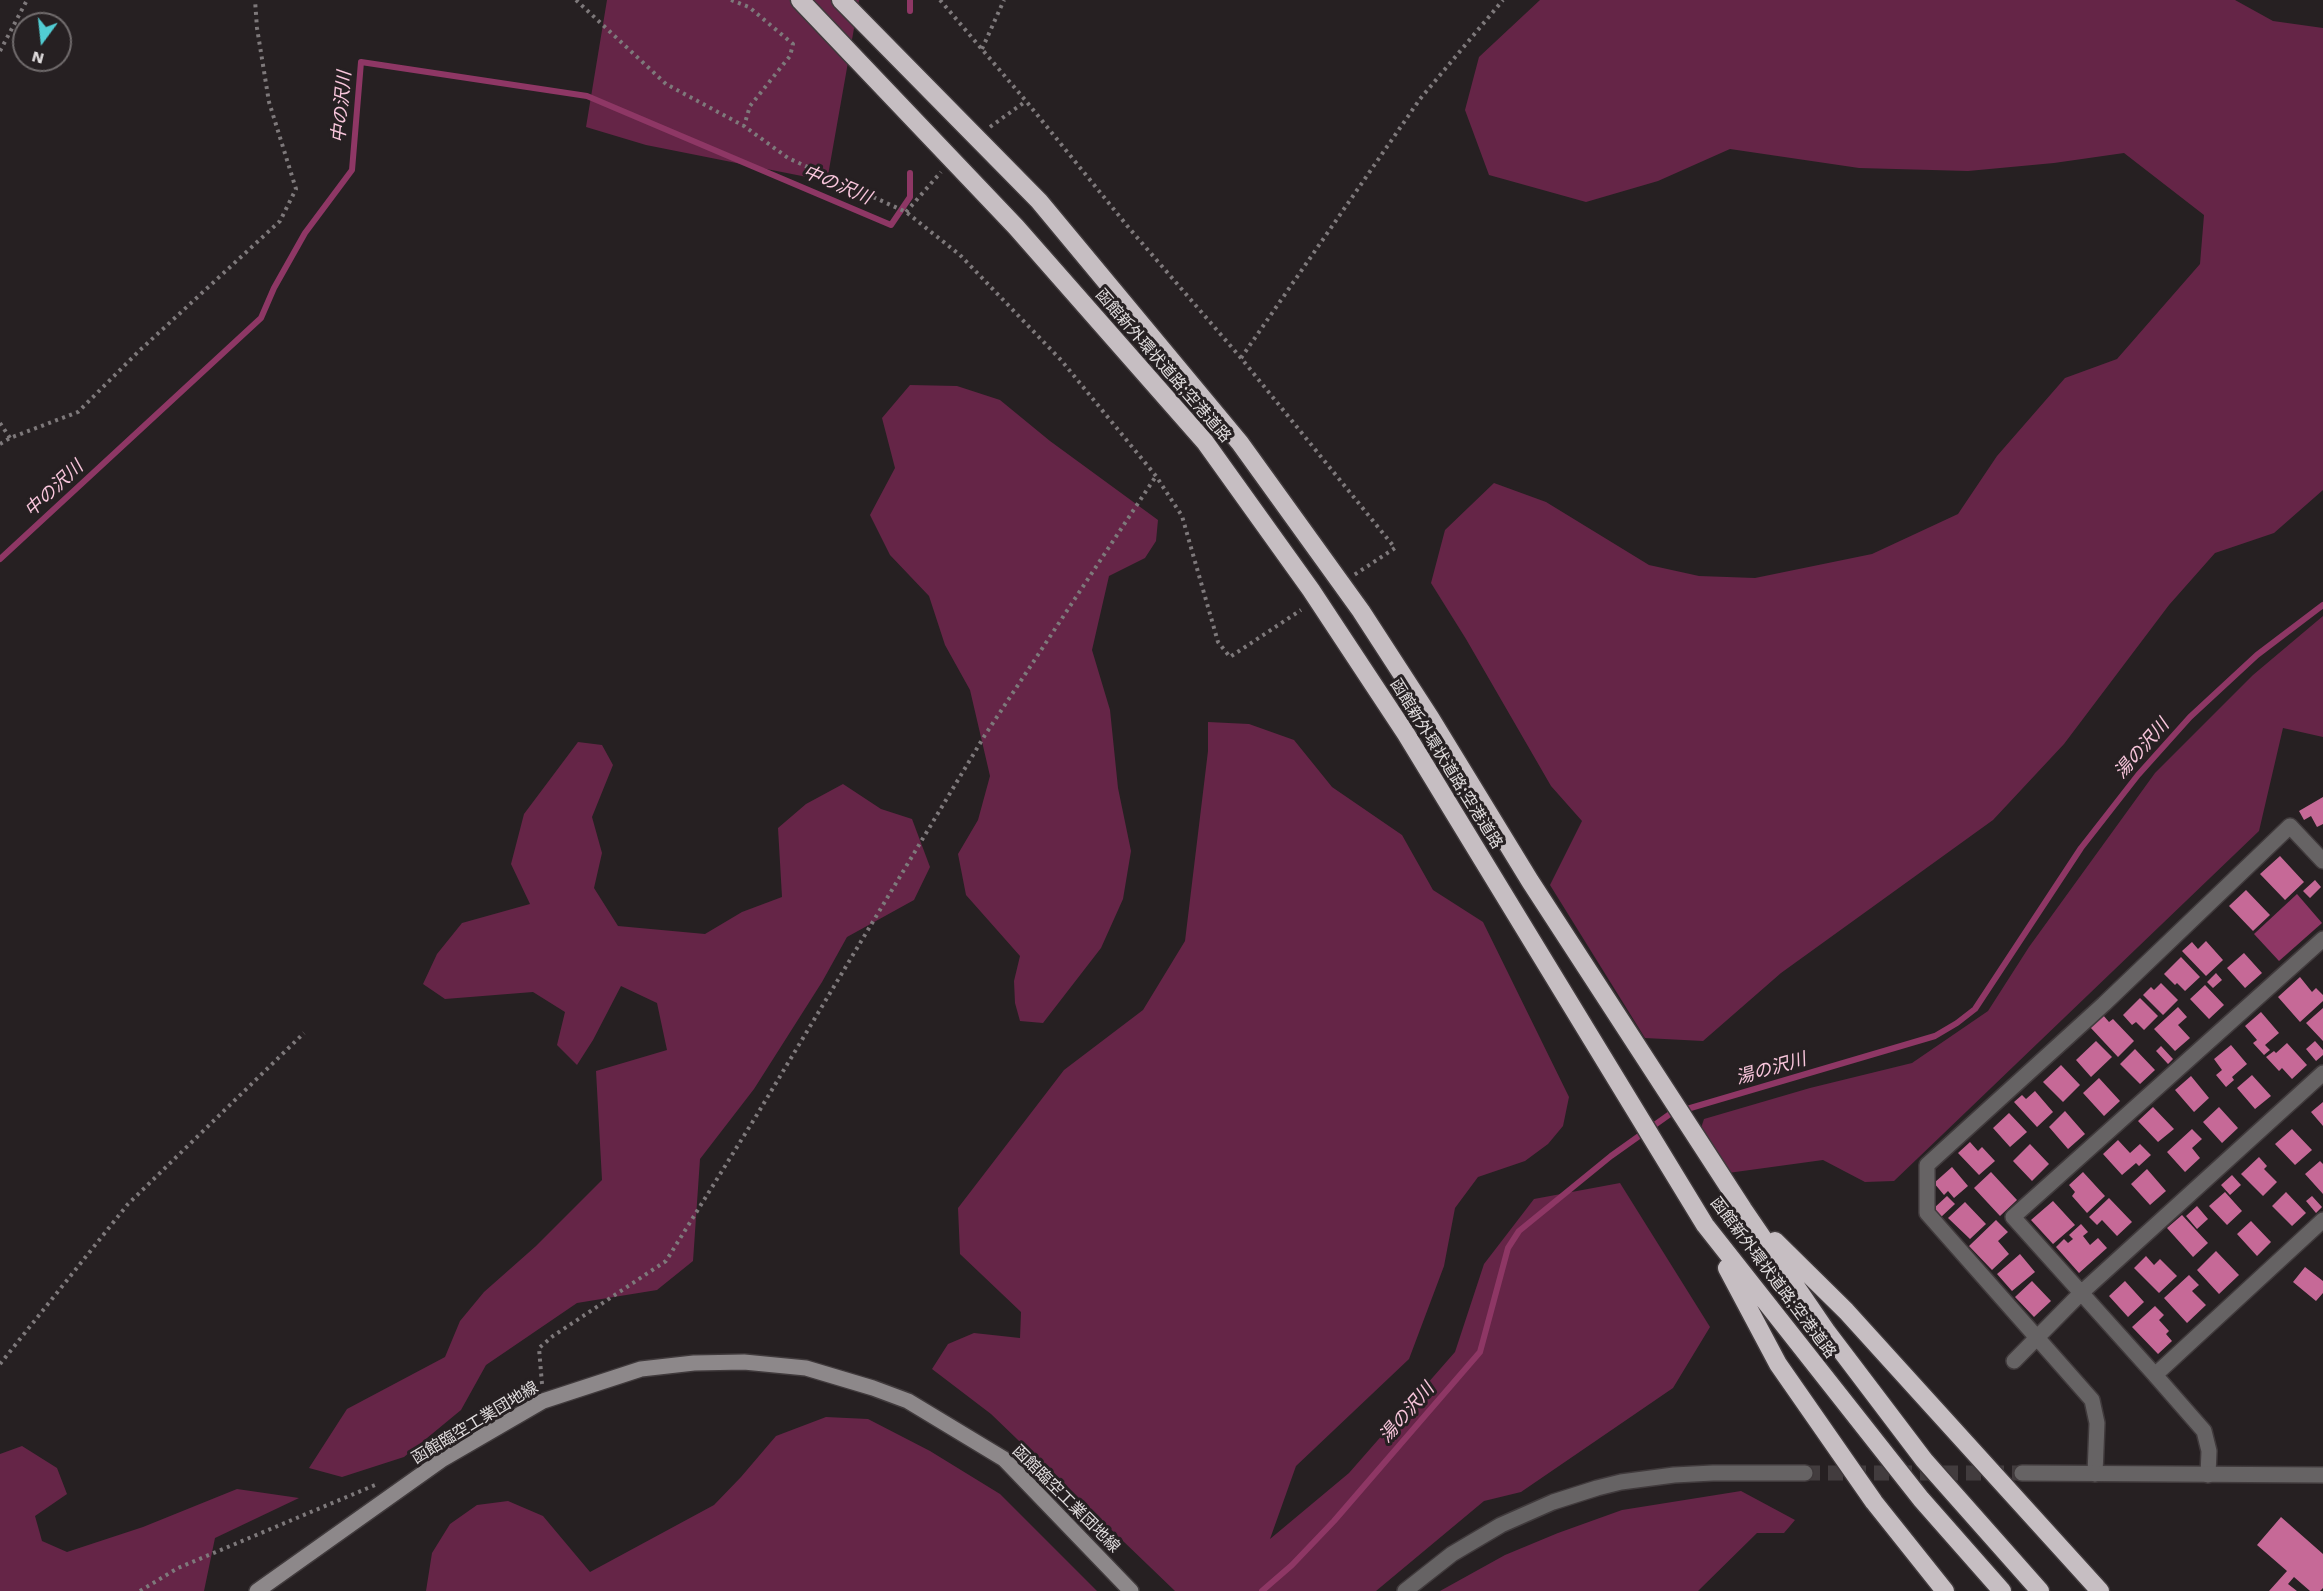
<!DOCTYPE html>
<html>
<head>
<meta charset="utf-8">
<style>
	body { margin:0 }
	#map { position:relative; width:2323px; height:1591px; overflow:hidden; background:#262022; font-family:"Work Sans",sans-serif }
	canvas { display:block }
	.north { position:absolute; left:12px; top:12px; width:60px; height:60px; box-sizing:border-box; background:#262022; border:2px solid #716c6d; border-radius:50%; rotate:195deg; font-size:16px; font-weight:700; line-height:24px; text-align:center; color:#e1ddde }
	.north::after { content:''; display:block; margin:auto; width:21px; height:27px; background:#51ccd3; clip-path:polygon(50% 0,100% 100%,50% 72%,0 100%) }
</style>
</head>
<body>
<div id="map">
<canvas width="2323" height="1591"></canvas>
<div class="north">N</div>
</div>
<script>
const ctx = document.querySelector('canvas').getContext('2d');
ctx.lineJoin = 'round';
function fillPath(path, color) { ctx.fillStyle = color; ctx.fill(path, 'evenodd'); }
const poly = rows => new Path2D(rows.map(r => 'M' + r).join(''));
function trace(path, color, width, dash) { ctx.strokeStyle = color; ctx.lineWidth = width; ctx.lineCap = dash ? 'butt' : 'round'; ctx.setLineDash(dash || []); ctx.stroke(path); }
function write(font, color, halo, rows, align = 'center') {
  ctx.font = font + ' "Work Sans","Noto Sans JP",sans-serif'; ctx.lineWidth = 6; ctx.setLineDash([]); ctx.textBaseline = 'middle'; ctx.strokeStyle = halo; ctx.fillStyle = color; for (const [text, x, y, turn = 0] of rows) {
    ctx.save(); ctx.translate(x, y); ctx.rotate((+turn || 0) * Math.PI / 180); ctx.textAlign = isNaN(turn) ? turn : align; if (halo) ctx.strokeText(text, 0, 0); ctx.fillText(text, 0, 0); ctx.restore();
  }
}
fillPath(poly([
	[607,0,859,0,827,181,646,145,586,127],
	[1540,0,2235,0,2273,21,2323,28,2323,490,2274,533,2215,553,2169,605,2064,744,1993,820,1781,973,1703,1041,1645,1038,1550,885,1582,821,1551,786,1466,639,1431,583,1445,530,1494,483,1546,502,1649,565,1699,576,1755,578,1872,554,1958,514,1997,456,2065,378,2117,359,2200,264,2204,215,2124,153,2054,163,1968,171,1859,168,1730,149,1658,181,1586,202,1489,175,1465,110,1479,57],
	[910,385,957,386,1000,400,1050,441,1158,520,1156,541,1145,558,1109,576,1092,650,1110,710,1118,788,1131,851,1123,899,1101,948,1043,1023,1020,1021,1015,1003,1014,981,1020,956,966,895,958,854,978,820,990,776,970,690,945,645,929,596,890,555,870,515,895,468,882,418],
	[2323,616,2323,737,2283,728,2259,831,1894,1181,1865,1182,1823,1160,1728,1173,1694,1149,1704,1119,1810,1088,1912,1063,1988,1011,2029,947,2155,773,2253,675],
	[1208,722,1249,724,1294,740,1332,787,1402,835,1433,890,1483,922,1569,1097,1563,1126,1548,1144,1525,1161,1478,1177,1455,1208,1444,1266,1409,1359,1296,1466,1270,1539,1349,1473,1455,1352,1484,1264,1534,1199,1620,1183,1710,1327,1673,1388,1521,1492,1484,1501,1376,1591,1175,1591,991,1414,932,1369,948,1344,974,1333,1020,1338,1021,1312,960,1254,958,1208,1064,1070,1143,1010,1185,941,1208,751],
	[578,742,602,745,613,765,592,817,602,853,594,888,618,926,705,934,742,912,782,897,778,828,806,804,843,784,881,809,912,819,930,867,914,900,847,937,822,982,754,1089,700,1159,693,1261,657,1290,577,1303,486,1365,461,1410,404,1457,342,1477,309,1468,347,1409,445,1357,460,1321,484,1292,536,1246,602,1180,596,1071,667,1050,657,1003,621,986,593,1040,577,1065,557,1045,565,1012,533,992,445,999,423,984,437,954,462,923,530,904,511,864,524,814],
	[826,1417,868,1419,930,1451,1000,1494,1097,1591,426,1591,432,1553,450,1524,477,1505,508,1501,543,1516,590,1572,714,1505,741,1477,776,1436],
	[22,1446,57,1468,67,1494,35,1516,42,1541,67,1552,143,1527,237,1489,299,1498,215,1538,204,1591,0,1591,0,1454],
	[1741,1491,1795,1520,1784,1533,1757,1533,1698,1591,1440,1591,1505,1555,1558,1533,1622,1510]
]), '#652547');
fillPath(poly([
	[2297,894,2322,923,2279,961,2254,934]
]), '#8e3765');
trace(poly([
	[910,11,910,0],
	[0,559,261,318,274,288,305,233,352,170,361,62,587,96,891,225,910,197,910,173],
	[1262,1591,1292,1565,1334,1521,1480,1352,1508,1248,1519,1231,1611,1156,1670,1114,1935,1036,1957,1023,1975,1009,2081,848,2138,775,2190,717,2257,655,2323,605]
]), '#8e3765', 6);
fillPath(poly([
	[2323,797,2323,824,2317,827,2311,816,2304,820,2299,811],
	[2280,856,2304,882,2285,900,2260,874],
	[2315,880,2321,887,2310,898,2303,891],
	[2246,890,2270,915,2253,931,2229,906],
	[2206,941,2223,960,2206,976,2182,951,2192,942,2198,949],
	[2244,953,2262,973,2245,988,2227,968],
	[2181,957,2200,977,2185,991,2177,983,2175,985,2164,974],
	[2216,973,2222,980,2213,988,2207,982],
	[2300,977,2312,992,2316,988,2323,995,2323,1001,2300,1022,2278,997],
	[2161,983,2178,1000,2163,1015,2143,995,2151,987,2154,990],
	[2205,985,2224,1005,2209,1019,2190,999],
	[2140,998,2158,1016,2144,1030,2136,1022,2132,1025,2123,1015],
	[2178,1007,2187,1017,2178,1025,2190,1038,2175,1051,2154,1029],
	[2323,1008,2323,1041,2306,1023],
	[2261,1012,2279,1033,2265,1045,2270,1050,2264,1055,2253,1043,2257,1040,2245,1026],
	[2103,1015,2109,1022,2113,1019,2134,1041,2118,1057,2090,1027],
	[2096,1041,2112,1057,2091,1077,2076,1060],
	[2315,1041,2323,1050,2323,1055,2316,1061,2306,1049],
	[2287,1043,2307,1065,2292,1079,2282,1068,2279,1071,2266,1057,2274,1051,2276,1053],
	[2231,1045,2247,1064,2232,1077,2234,1080,2226,1087,2216,1075,2222,1070,2214,1059],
	[2161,1046,2173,1059,2168,1064,2156,1051],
	[2135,1049,2155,1070,2140,1084,2120,1064],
	[2061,1065,2080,1085,2063,1102,2043,1082],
	[2252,1075,2271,1096,2255,1109,2237,1088],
	[2191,1076,2209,1098,2194,1112,2175,1090],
	[2099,1078,2120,1101,2104,1116,2083,1093],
	[2035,1091,2053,1112,2037,1127,2014,1102,2022,1095,2026,1099],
	[2323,1102,2323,1126,2311,1112],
	[2153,1107,2174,1129,2158,1142,2138,1121],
	[2219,1107,2238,1128,2222,1143,2203,1122],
	[2065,1111,2085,1134,2068,1149,2049,1127],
	[2009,1113,2027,1132,2010,1147,1993,1128],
	[2192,1129,2202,1139,2192,1148,2200,1158,2185,1172,2167,1152],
	[2292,1129,2312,1150,2295,1165,2275,1144],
	[2118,1140,2130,1153,2140,1144,2151,1155,2139,1166,2136,1163,2122,1175,2103,1154],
	[1970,1142,1978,1151,1982,1147,1995,1161,1979,1175,1958,1153],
	[2030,1144,2049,1164,2032,1181,2013,1161],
	[2259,1157,2267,1166,2264,1169,2277,1182,2263,1196,2241,1174],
	[2320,1161,2323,1164,2323,1194,2305,1174],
	[1952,1167,1968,1186,1954,1198,1948,1191,1944,1195,1934,1183],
	[2147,1169,2166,1191,2150,1205,2131,1184],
	[1991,1172,2017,1200,2000,1216,1974,1188],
	[2083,1172,2105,1196,2087,1213,2072,1196,2075,1192,2069,1185],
	[2232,1175,2241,1185,2230,1195,2221,1185],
	[2225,1192,2242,1211,2227,1225,2209,1206],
	[2286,1192,2306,1213,2292,1226,2272,1206],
	[1947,1196,1955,1204,1941,1217,1933,1209],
	[2312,1196,2322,1207,2316,1213,2306,1201],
	[2109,1198,2132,1222,2117,1236,2102,1220,2097,1225,2089,1217],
	[2053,1201,2075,1225,2053,1244,2031,1220],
	[1965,1202,1986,1224,1970,1239,1948,1218],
	[2197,1206,2208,1219,2197,1229,2186,1216],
	[2182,1215,2208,1243,2193,1257,2167,1228],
	[1996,1220,2008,1232,1998,1241,2009,1254,1992,1270,1969,1246],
	[2251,1221,2271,1242,2257,1256,2237,1234],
	[2081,1224,2088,1232,2083,1236,2090,1245,2098,1238,2107,1248,2079,1273,2056,1247,2064,1239,2068,1243,2073,1239,2069,1235],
	[2216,1251,2239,1275,2219,1294,2197,1270],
	[2020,1254,2035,1272,2012,1291,1997,1274],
	[2146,1256,2154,1265,2160,1259,2177,1276,2159,1293,2134,1268],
	[2305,1267,2323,1281,2323,1293,2316,1301,2293,1282],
	[2189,1275,2199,1285,2192,1291,2206,1305,2187,1323,2164,1298],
	[2032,1281,2051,1301,2034,1317,2015,1297],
	[2125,1281,2144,1302,2128,1317,2109,1296],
	[2155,1306,2164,1315,2159,1320,2169,1331,2166,1334,2172,1341,2158,1354,2132,1327],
	[2281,1517,2323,1554,2323,1588,2320,1591,2310,1591,2294,1577,2288,1584,2297,1591,2269,1591,2287,1571,2257,1545]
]), '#c66997');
trace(poly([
	[1805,1473,2022,1473]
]), '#423c3e', 15, [15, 8]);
const minor = poly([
	[2014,1361,2081,1293,2323,1073],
	[2155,1375,2013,1217,2323,939],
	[2095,1474,2097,1423,2092,1400,1927,1213,1927,1165,2104,1004,2290,826,2323,861],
	[2208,1475,2209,1451,2204,1431,2155,1375,2323,1220]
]);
const tertiary = poly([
	[2022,1473,2323,1475],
	[1405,1591,1452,1554,1501,1525,1553,1502,1597,1488,1621,1482,1674,1475,1713,1473,1805,1473]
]);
const secondary = poly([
	[257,1591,443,1459,543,1401,641,1369,694,1363,744,1362,806,1368,873,1388,908,1401,1004,1459,1131,1591]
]);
const motorway = poly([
	[800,0,1016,227,1205,442,1311,590,1406,734,1705,1225,1921,1499,2002,1591],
	[841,0,1039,201,1240,443,1361,611,1431,719,1530,881,1743,1209,1827,1332,1924,1460,2040,1591],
	[1775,1241,1846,1311,2100,1591],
	[1727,1268,1778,1364,1874,1502,1945,1591]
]);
trace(minor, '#403a3c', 18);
trace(tertiary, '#403a3c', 18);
trace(secondary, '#403a3c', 18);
trace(motorway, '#403a3c', 21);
trace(poly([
	[576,0,666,84,744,126,788,158,906,212,960,255,1061,360,1156,476,1182,516,1218,642,1230,657,1301,610],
	[731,0,749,7,793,44,790,56,750,106,744,126],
	[940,0,1026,101,1129,228,1241,358,1395,548,1354,575],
	[982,49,1004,0],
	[0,51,27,0],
	[990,127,1026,101],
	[906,212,941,172],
	[1241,358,1420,99,1503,0],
	[0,423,10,438],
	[0,444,10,438,78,412,139,351,280,221,296,189,269,102,257,28,255,0],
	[0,1364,128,1204,304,1033],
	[542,1384,539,1348,553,1336,666,1261,755,1118,985,735,1156,476],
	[140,1591,178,1568,375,1485]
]), '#7e797b', 4, [3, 4.5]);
trace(minor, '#666364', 15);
trace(tertiary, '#666364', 15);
trace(secondary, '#8d888a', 15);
trace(motorway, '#c6bec2', 18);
write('16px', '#e1ddde', '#262022', [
	["函館新外環状道路;空港道路",1163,366,49],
	["函館新外環状道路;空港道路",1446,764,58],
	["函館新外環状道路;空港道路",1773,1278,53],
	["函館臨空工業団地線",475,1423,-31],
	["函館臨空工業団地線",1066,1499,45]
]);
write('italic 18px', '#f9c6dc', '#262022', [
	["中の沢川",342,107,-85],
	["中の沢川",837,185,23],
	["中の沢川",54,489,-43],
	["湯の沢川",2142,749,-49],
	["湯の沢川",1771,1069,-16],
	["湯の沢川",1407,1413,-49]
]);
</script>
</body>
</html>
